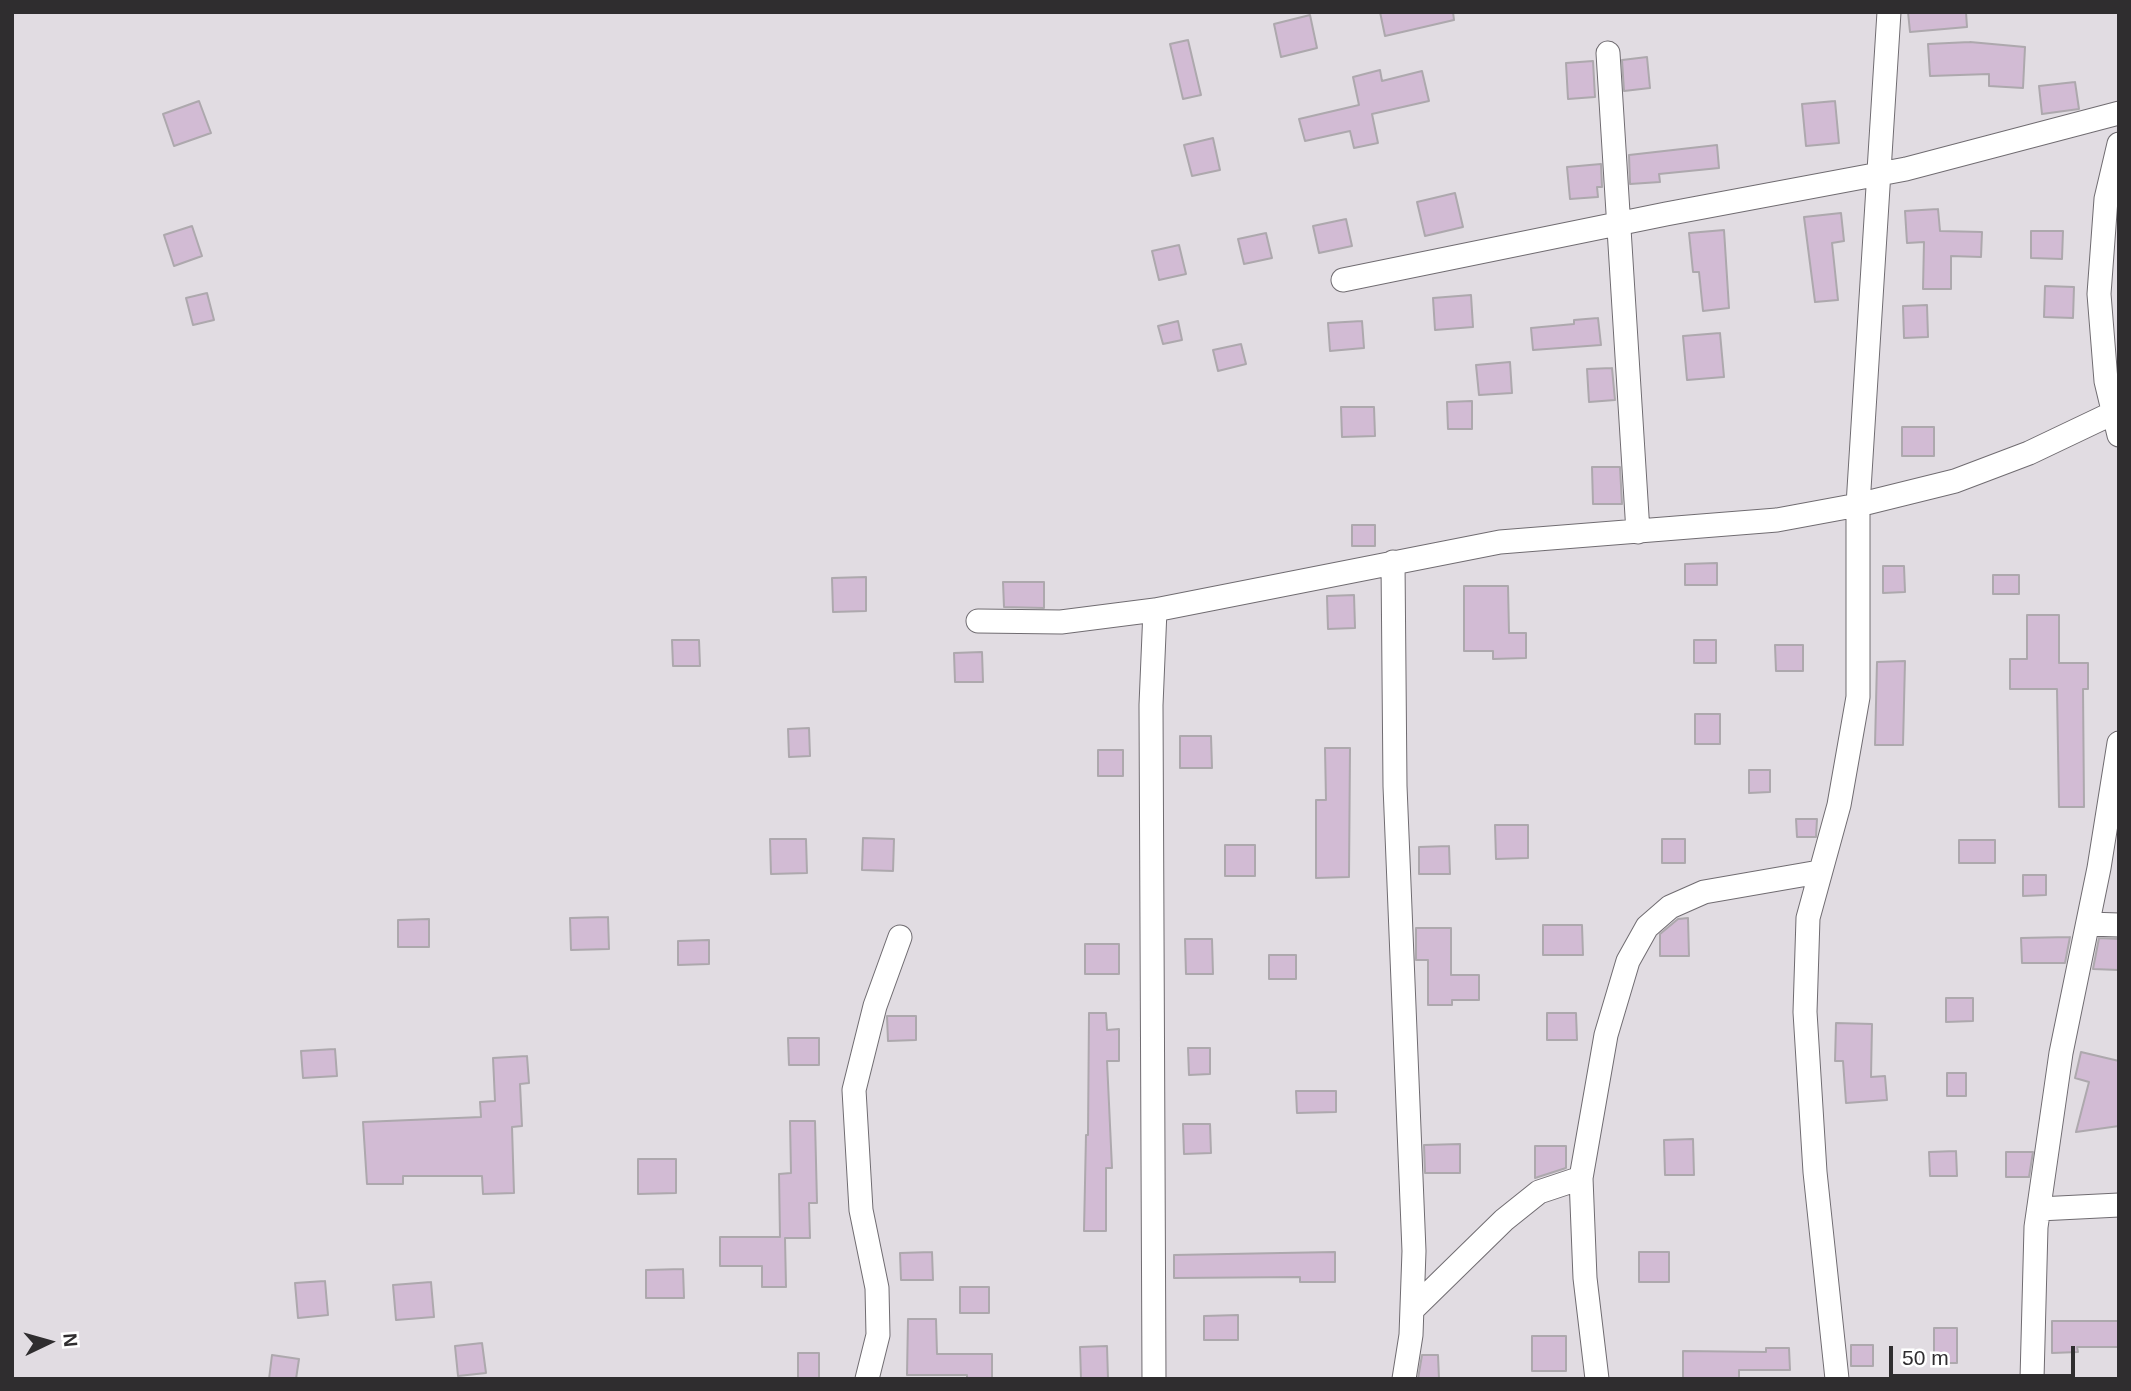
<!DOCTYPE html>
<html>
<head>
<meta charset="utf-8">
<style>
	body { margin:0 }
	#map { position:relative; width:2131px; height:1391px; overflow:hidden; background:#e1dce2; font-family:Helvetica,sans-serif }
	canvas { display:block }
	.frame { position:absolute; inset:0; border:14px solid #2f2d2f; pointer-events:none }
	.north { position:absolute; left:14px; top:1307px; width:70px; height:70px; -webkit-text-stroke:5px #fff; paint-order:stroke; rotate:85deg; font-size:19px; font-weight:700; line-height:28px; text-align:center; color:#2f2d2f }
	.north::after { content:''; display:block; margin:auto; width:24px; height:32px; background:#2f2d2f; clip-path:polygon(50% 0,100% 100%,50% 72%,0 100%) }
	.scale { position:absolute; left:1889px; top:1346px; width:186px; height:32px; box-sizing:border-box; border:4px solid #2f2d2f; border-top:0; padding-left:9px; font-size:21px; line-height:24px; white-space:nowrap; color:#2f2d2f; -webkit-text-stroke:5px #fff; paint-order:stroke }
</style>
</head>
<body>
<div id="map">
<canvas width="2131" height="1391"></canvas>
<div class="frame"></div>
<div class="north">N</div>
<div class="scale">50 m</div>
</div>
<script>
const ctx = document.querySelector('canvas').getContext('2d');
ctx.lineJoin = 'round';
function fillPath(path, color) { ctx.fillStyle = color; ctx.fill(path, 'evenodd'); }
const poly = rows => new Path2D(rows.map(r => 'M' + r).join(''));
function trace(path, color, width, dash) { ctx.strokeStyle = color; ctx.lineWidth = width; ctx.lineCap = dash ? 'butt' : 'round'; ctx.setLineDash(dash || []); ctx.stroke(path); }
const building = poly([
	[1380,12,1453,12,1454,20,1385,36,1380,12],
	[1908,12,1966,12,1967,27,1910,32,1908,12],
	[1310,15,1317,48,1281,57,1274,24,1310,15],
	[1188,40,1201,95,1183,99,1170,44,1188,40],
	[1970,42,2025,47,2023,88,1989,86,1989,74,1930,76,1928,44,1970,42],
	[1647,57,1650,88,1624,91,1622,60,1647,57],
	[1593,61,1595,97,1568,99,1566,63,1593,61],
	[1380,70,1382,81,1422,71,1429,101,1372,114,1378,143,1354,148,1350,131,1305,141,1299,119,1359,105,1353,77,1380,70],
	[2075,82,2079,109,2042,114,2039,86,2075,82],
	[199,101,211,133,174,146,163,114,199,101],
	[1835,101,1839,143,1806,146,1802,104,1835,101],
	[1213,138,1220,170,1192,176,1184,145,1213,138],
	[1717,145,1719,168,1659,174,1660,182,1630,184,1629,155,1717,145],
	[1601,164,1602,187,1597,187,1598,197,1570,199,1567,167,1601,164],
	[1455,193,1463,227,1425,236,1417,202,1455,193],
	[1938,209,1940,231,1982,232,1981,257,1951,256,1951,289,1923,289,1924,242,1907,243,1905,211,1938,209],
	[1841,213,1844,241,1832,243,1838,300,1815,302,1804,217,1841,213],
	[1346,219,1352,246,1319,253,1313,226,1346,219],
	[192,226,202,256,174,266,164,235,192,226],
	[1724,230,1729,308,1703,311,1699,272,1693,272,1689,233,1724,230],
	[2031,231,2063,231,2062,259,2031,258,2031,231],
	[1266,233,1272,258,1244,264,1238,239,1266,233],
	[1179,245,1186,274,1159,280,1152,251,1179,245],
	[2045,286,2074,287,2073,318,2044,317,2045,286],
	[207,293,214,320,193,325,186,298,207,293],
	[1471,295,1473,327,1435,330,1433,298,1471,295],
	[1927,305,1928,337,1904,338,1903,306,1927,305],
	[1598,318,1601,345,1533,350,1531,328,1574,324,1574,320,1598,318],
	[1178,321,1182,340,1163,344,1158,326,1178,321],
	[1362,321,1364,348,1330,351,1328,323,1362,321],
	[1720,333,1724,377,1687,380,1683,336,1720,333],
	[1241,344,1246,364,1218,371,1213,350,1241,344],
	[1510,362,1512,393,1479,395,1476,365,1510,362],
	[1612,368,1615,400,1589,402,1587,369,1612,368],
	[1472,401,1472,429,1448,429,1447,402,1472,401],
	[1341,407,1374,407,1375,436,1342,437,1341,407],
	[1902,427,1934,427,1934,456,1902,456,1902,427],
	[1592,467,1620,467,1622,504,1593,504,1592,467],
	[1352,525,1375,525,1375,546,1352,546,1352,525],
	[1717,563,1717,585,1685,585,1685,564,1717,563],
	[1883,566,1904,566,1905,592,1883,593,1883,566],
	[1993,575,2019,575,2019,594,1993,594,1993,575],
	[866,577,866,611,833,612,832,578,866,577],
	[1003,582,1044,582,1044,608,1004,607,1003,582],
	[1464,586,1508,586,1509,633,1526,633,1526,658,1493,659,1493,651,1464,651,1464,586],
	[1354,595,1355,628,1328,629,1327,596,1354,595],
	[2027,615,2059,615,2059,663,2088,663,2088,689,2083,689,2084,807,2059,807,2057,689,2010,689,2010,659,2027,659,2027,615],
	[672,640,699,640,700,666,673,666,672,640],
	[1694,640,1716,640,1716,663,1694,663,1694,640],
	[1775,645,1803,645,1803,671,1776,671,1775,645],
	[982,652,983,682,955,682,954,653,982,652],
	[1905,661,1903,745,1875,745,1877,662,1905,661],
	[1695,714,1720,714,1720,744,1695,744,1695,714],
	[809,728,810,756,789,757,788,729,809,728],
	[1180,736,1211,736,1212,768,1180,768,1180,736],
	[1325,748,1350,748,1349,877,1316,878,1316,800,1326,800,1325,748],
	[1098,750,1123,750,1123,776,1098,776,1098,750],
	[1749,770,1770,770,1770,792,1749,793,1749,770],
	[1796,819,1817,819,1816,837,1797,837,1796,819],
	[1495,825,1528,825,1528,858,1496,859,1495,825],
	[863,838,894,839,893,871,862,870,863,838],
	[770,839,806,839,807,873,771,874,770,839],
	[1662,839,1685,839,1685,863,1662,863,1662,839],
	[1959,840,1995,840,1995,863,1959,863,1959,840],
	[1225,845,1255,845,1255,876,1225,876,1225,845],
	[1449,846,1450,874,1419,874,1419,847,1449,846],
	[2023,875,2046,875,2046,895,2023,896,2023,875],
	[608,917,609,949,571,950,570,918,608,917],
	[1688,918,1689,956,1660,956,1660,934,1678,919,1688,918],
	[429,919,429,947,398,947,398,920,429,919],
	[1543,925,1582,925,1583,955,1543,955,1543,925],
	[1416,928,1451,928,1451,975,1479,975,1479,1000,1452,1000,1452,1005,1428,1005,1428,960,1416,960,1416,928],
	[2070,937,2065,963,2022,963,2021,938,2070,937],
	[2099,938,2119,939,2119,970,2093,969,2099,938],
	[1185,939,1212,939,1213,974,1186,974,1185,939],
	[709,940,709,964,678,965,678,941,709,940],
	[1085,944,1119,944,1119,974,1085,974,1085,944],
	[1269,955,1296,955,1296,979,1269,979,1269,955],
	[1946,998,1973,998,1973,1021,1946,1022,1946,998],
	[1089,1013,1106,1013,1107,1030,1119,1029,1119,1061,1107,1061,1112,1168,1106,1168,1106,1231,1084,1231,1086,1135,1088,1135,1089,1013],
	[1547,1013,1576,1013,1577,1040,1547,1040,1547,1013],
	[887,1016,916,1016,916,1040,888,1041,887,1016],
	[1836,1023,1872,1024,1871,1077,1885,1076,1887,1100,1846,1103,1843,1061,1835,1061,1836,1023],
	[788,1038,819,1038,819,1065,789,1065,788,1038],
	[1188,1048,1210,1048,1210,1074,1189,1075,1188,1048],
	[335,1049,337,1076,303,1078,301,1051,335,1049],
	[2081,1052,2119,1061,2119,1126,2076,1132,2089,1082,2075,1078,2081,1052],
	[527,1056,529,1083,520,1084,522,1126,512,1127,514,1193,483,1194,482,1176,403,1176,403,1184,367,1184,363,1122,481,1117,480,1102,495,1101,493,1058,527,1056],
	[1947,1073,1966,1073,1966,1096,1947,1096,1947,1073],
	[1296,1091,1336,1091,1336,1112,1297,1113,1296,1091],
	[790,1121,815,1121,817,1203,809,1203,810,1238,785,1238,786,1287,762,1287,762,1266,720,1266,720,1237,780,1237,779,1174,791,1173,790,1121],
	[1183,1124,1210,1124,1211,1153,1184,1154,1183,1124],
	[1693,1139,1694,1175,1665,1175,1664,1140,1693,1139],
	[1460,1144,1460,1173,1425,1173,1424,1145,1460,1144],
	[1535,1146,1566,1146,1566,1168,1535,1178,1535,1146],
	[1956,1151,1957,1176,1930,1176,1929,1152,1956,1151],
	[2006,1152,2033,1152,2029,1177,2006,1177,2006,1152],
	[638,1159,676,1159,676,1193,638,1194,638,1159],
	[932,1252,933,1280,901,1280,900,1253,932,1252],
	[1335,1252,1335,1282,1300,1282,1300,1277,1174,1278,1174,1255,1335,1252],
	[1639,1252,1669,1252,1669,1282,1639,1282,1639,1252],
	[683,1269,684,1298,646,1298,646,1270,683,1269],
	[325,1281,328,1315,298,1318,295,1283,325,1281],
	[431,1282,434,1317,396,1320,393,1285,431,1282],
	[960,1287,989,1287,989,1313,960,1313,960,1287],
	[1238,1315,1238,1340,1204,1340,1204,1316,1238,1315],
	[908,1319,936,1319,937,1354,992,1354,992,1378,967,1378,967,1375,907,1375,908,1319],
	[2052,1321,2119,1321,2119,1347,2077,1347,2078,1352,2052,1353,2052,1321],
	[1934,1328,1957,1328,1957,1363,1934,1363,1934,1328],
	[1532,1336,1566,1336,1566,1371,1532,1371,1532,1336],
	[482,1343,486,1373,458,1376,455,1346,482,1343],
	[1851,1345,1873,1345,1873,1366,1851,1366,1851,1345],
	[1107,1346,1108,1379,1081,1379,1080,1347,1107,1346],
	[1766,1348,1789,1348,1790,1370,1739,1370,1739,1379,1683,1379,1683,1351,1766,1352,1766,1348],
	[798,1353,819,1353,819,1378,798,1378,798,1353],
	[272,1355,299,1359,296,1379,269,1379,272,1355],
	[1422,1355,1438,1355,1439,1379,1418,1379,1422,1355]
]);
fillPath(building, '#d2bbd4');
trace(building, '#ada8ad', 2);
const street = poly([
	[1608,53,1638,532],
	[2119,144,2106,199,2099,294,2106,381,2119,435],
	[1343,280,1666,214,1906,169,2119,113],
	[1393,562,1395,786,1414,1251,1411,1335,1404,1379],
	[978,621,1061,622,1155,610,1500,542,1777,520,1858,505,1955,481,2029,453,2113,413],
	[2088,924,2119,925],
	[2039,1209,2119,1205],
	[1412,1310,1504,1220,1539,1192,1581,1178],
	[867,1379,878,1335,877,1288,861,1210,854,1090,875,1006,900,937],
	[1154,1379,1151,705,1155,610],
	[1597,1379,1585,1278,1581,1178,1606,1035,1628,961,1647,927,1670,907,1704,892,1819,872],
	[1837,1379,1815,1172,1805,1012,1808,918,1839,805,1858,697,1858,505,1889,12],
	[2032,1379,2036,1227,2061,1053,2099,868,2119,743]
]);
trace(street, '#706c71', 25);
trace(street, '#fff', 23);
</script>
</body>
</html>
